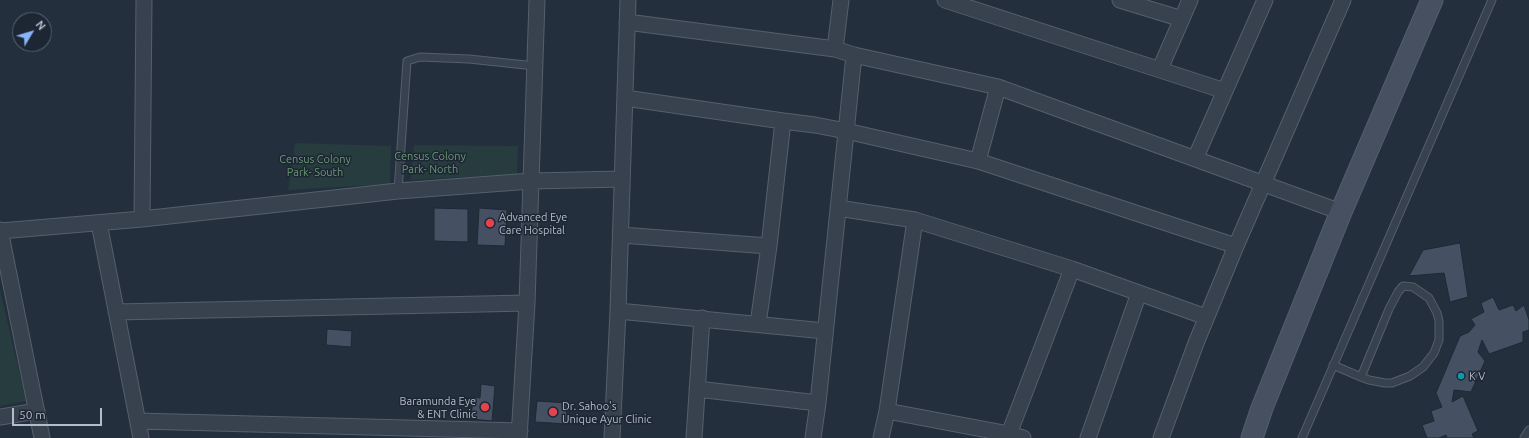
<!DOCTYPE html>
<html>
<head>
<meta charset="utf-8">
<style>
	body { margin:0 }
	#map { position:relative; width:1529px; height:438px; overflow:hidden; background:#242f3e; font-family:Ubuntu,sans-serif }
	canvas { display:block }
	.north { position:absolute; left:12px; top:12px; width:40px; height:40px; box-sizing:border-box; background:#1d2633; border:1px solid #59626f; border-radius:50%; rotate:52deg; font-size:11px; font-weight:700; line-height:16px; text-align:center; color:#b4bcc9 }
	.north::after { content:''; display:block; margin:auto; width:14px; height:18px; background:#8ab4f8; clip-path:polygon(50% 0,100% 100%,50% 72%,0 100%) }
	.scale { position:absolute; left:12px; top:408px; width:90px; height:18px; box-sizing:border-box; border:2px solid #b4bcc9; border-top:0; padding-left:5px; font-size:12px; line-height:14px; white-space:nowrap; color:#b4bcc9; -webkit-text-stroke:3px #1d2633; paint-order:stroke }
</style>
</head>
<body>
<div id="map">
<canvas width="1529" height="438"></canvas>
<div class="north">N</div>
<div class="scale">50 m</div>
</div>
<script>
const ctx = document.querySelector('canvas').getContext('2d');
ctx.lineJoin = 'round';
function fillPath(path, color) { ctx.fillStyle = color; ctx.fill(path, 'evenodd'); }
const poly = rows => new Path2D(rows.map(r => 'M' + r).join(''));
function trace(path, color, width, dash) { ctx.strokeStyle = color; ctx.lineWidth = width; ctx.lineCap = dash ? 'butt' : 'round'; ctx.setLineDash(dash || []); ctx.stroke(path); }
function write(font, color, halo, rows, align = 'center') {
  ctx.font = font + ' Ubuntu,sans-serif'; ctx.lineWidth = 3; ctx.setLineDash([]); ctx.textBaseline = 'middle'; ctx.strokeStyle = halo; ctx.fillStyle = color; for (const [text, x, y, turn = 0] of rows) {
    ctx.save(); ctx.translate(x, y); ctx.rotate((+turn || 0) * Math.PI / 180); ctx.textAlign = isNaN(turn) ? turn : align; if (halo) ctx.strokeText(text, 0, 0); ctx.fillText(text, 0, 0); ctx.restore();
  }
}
fillPath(poly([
	[295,143,391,146,390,184,288,190],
	[414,145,518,146,517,174,411,180],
	[0,290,26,401,0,406]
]), '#263c3f');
const building = poly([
	[434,208,468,209,468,242,434,241,434,208],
	[479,208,507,210,505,246,477,245,479,208],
	[1460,243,1468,297,1450,302,1444,273,1409,276,1423,250,1460,243],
	[1493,297,1499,310,1513,305,1516,311,1524,305,1529,320,1529,330,1523,332,1523,342,1489,354,1482,340,1478,352,1485,361,1471,392,1454,390,1452,402,1463,396,1478,431,1472,434,1474,438,1447,438,1446,435,1439,438,1427,438,1422,425,1434,421,1431,411,1442,407,1436,393,1460,336,1469,332,1475,325,1471,319,1484,312,1481,303,1493,297],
	[327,329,352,331,351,347,326,345,327,329],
	[481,384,495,386,492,421,471,419,473,397,480,398,481,384],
	[537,401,567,403,566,424,535,422,537,401]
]);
fillPath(building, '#455162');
trace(building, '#1f2835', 1);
const lane = poly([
	[398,191,407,61,420,57,469,59,535,66],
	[1333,365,1361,377,1369,380,1385,383,1392,383,1410,376,1423,367,1434,353,1439,340,1439,321,1437,313,1429,298,1413,287,1403,286,1398,292,1389,309,1361,377],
	[1302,438,1492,0],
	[1524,438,1529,430]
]);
const street = poly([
	[945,0,1225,91],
	[1120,0,1182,19],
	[627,22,835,49,854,55,998,87,1341,212],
	[835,49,841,0],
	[1160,69,1190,0],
	[625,98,783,121,769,246,758,324],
	[783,121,815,125,846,131,978,161,1236,246],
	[1195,159,1265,0],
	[978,161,998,87],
	[838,208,915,220,1072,269],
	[142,219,144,0],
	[99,223,141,438],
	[0,230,42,438],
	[0,231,142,219,398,191,531,181,622,179],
	[621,235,769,246],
	[618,311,825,331],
	[116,312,527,303],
	[697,389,818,403],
	[887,411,1009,434,1072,269,1206,317],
	[0,417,37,411],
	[138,421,520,431],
	[1009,434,1023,438],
	[519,438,527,303,537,0],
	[612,438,618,311,628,0],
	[694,438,702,318],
	[813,438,818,403,854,55],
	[881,438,887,411,915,220],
	[1088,438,1139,293],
	[1161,438,1196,343,1236,246,1343,0]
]);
const secondary = poly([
	[1252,438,1262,408,1341,212,1432,0]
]);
trace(lane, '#565f6c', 9);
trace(street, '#565f6c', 17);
trace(secondary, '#565f6c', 23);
trace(lane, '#38414e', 7);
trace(street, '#38414e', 15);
trace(secondary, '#465061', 21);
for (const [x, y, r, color] of [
	[490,223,5,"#e0444e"],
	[1461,376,4,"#0f9aa8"],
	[485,407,5,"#e0444e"],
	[553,412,5,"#e0444e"]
]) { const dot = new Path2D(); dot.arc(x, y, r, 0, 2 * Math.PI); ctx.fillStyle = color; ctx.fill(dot); trace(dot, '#1d2633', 1.5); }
write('11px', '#6b9a76', '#1d2633', [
	["Census Colony",430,156],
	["Park- North",430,169],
	["Census Colony",315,159],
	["Park- South",315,172]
]);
write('11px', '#b4bcc9', '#1d2633', [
	["Advanced Eye",499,217],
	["Care Hospital",499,230],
	["K V",1469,376],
	["Baramunda Eye",476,401,"right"],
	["& ENT Clinic",476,414,"right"],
	["Dr. Sahoo's",562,406],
	["Unique Ayur Clinic",562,419]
], 'left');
</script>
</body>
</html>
